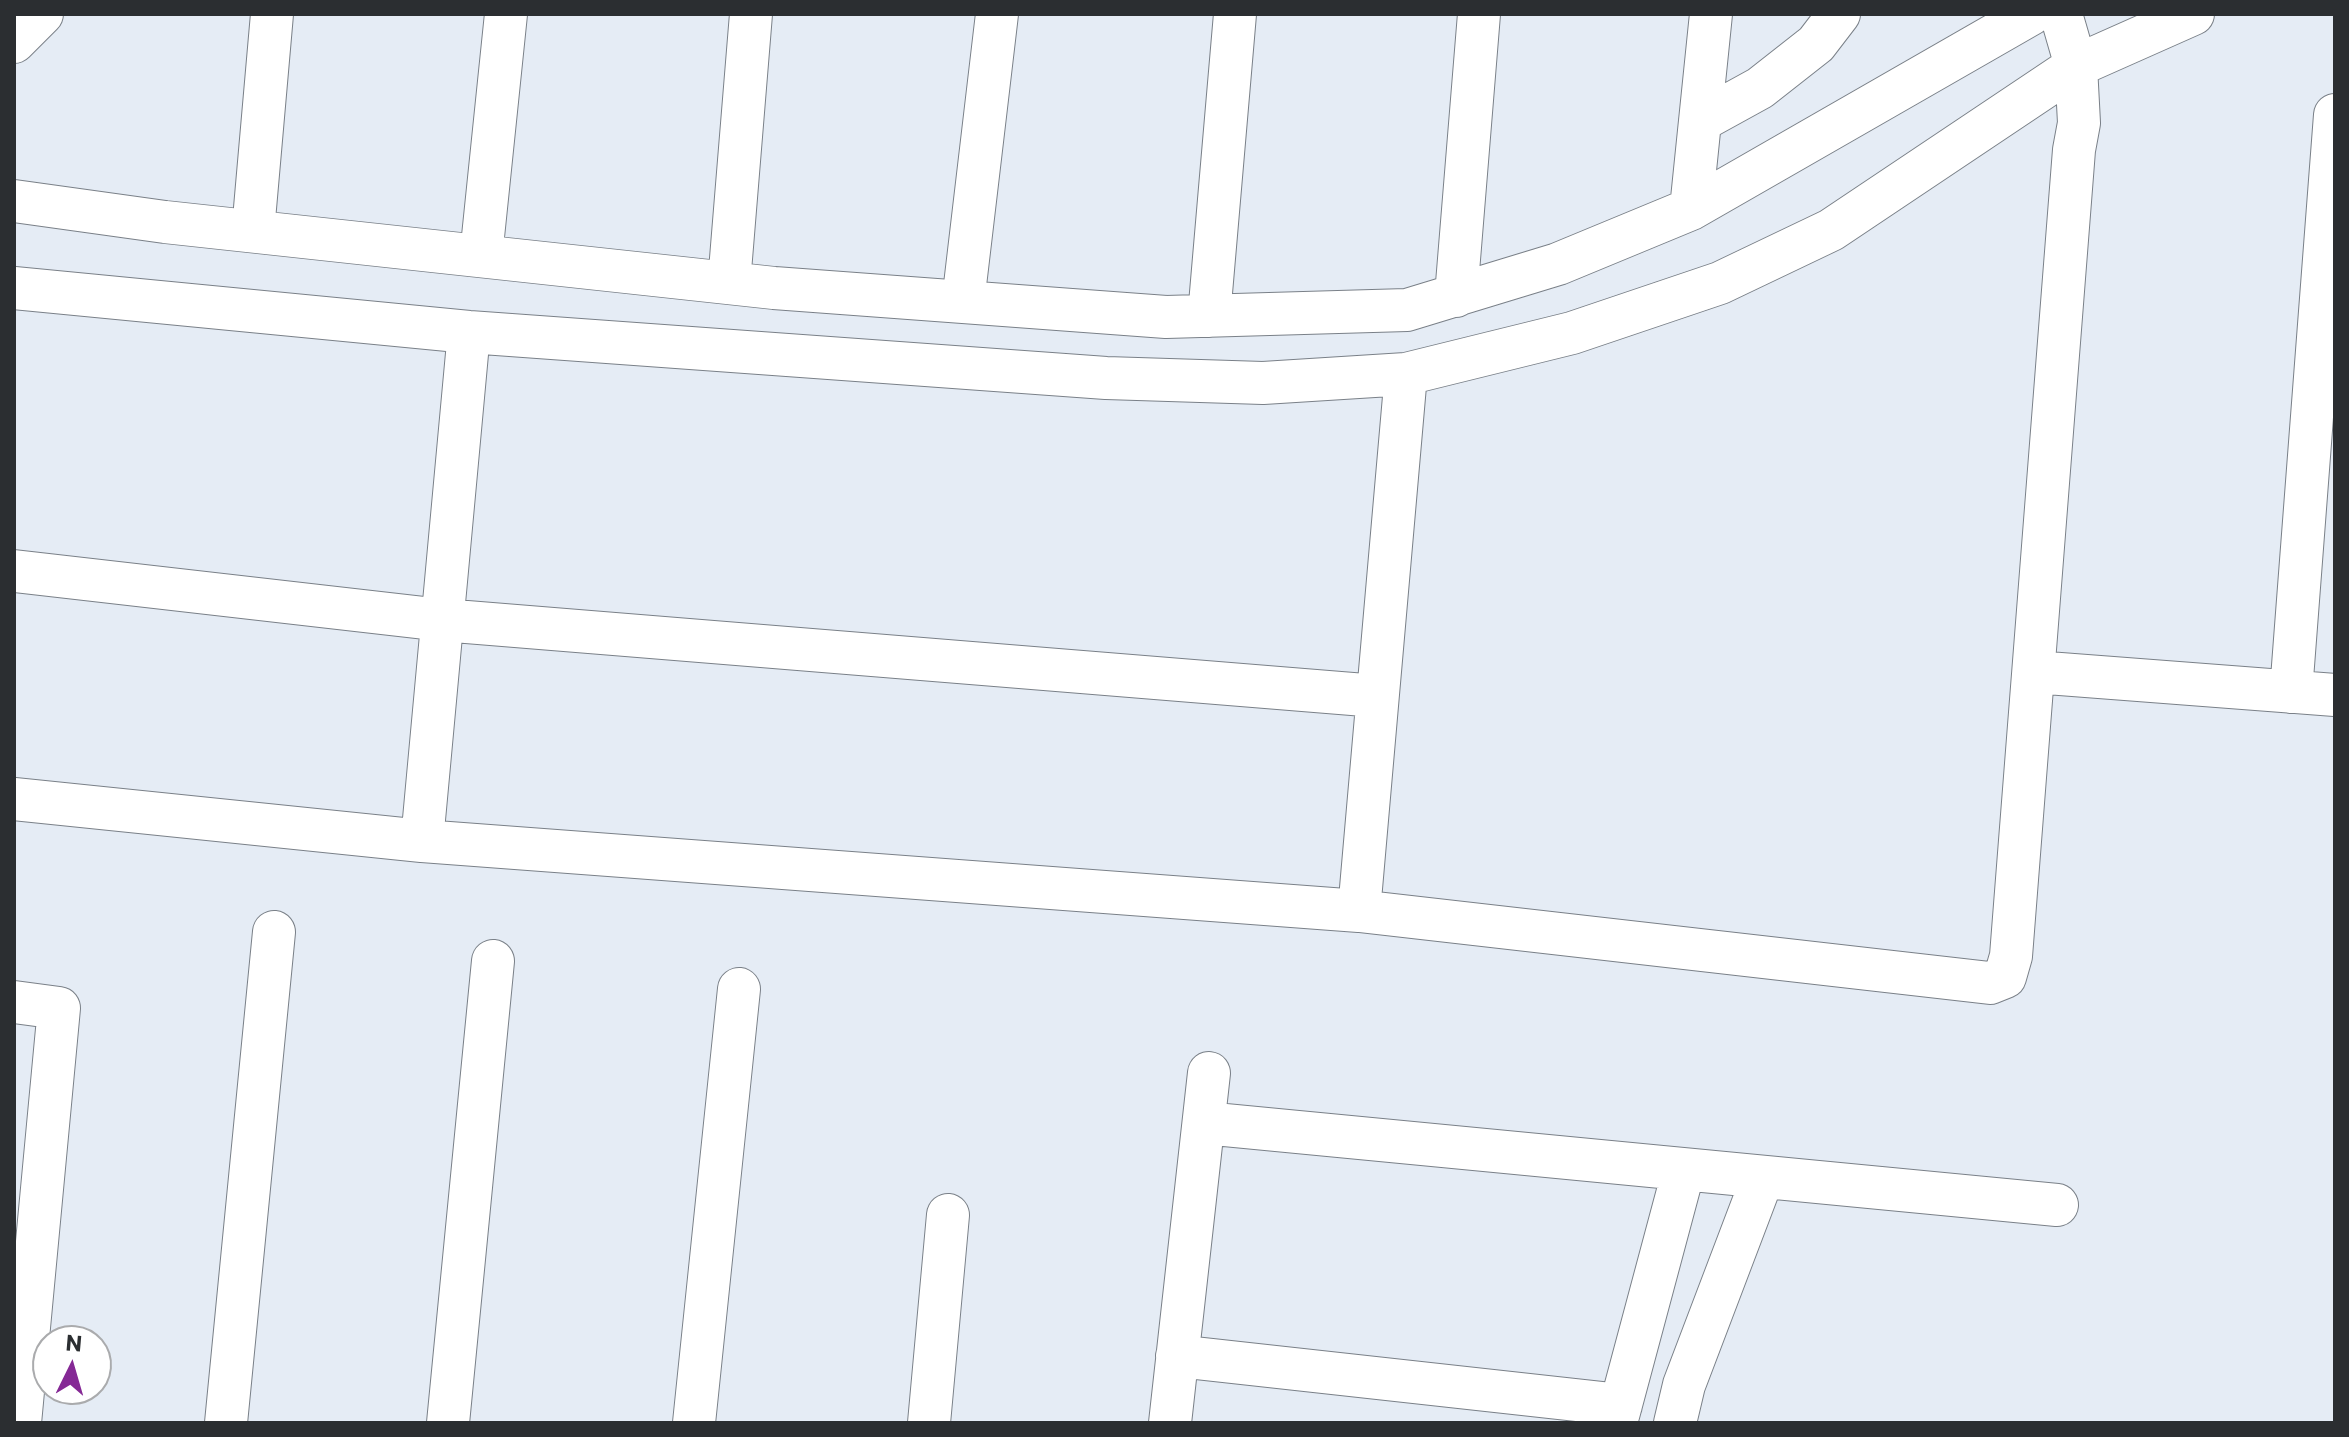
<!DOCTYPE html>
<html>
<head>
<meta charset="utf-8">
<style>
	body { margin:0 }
	#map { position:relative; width:2349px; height:1437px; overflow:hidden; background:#e5ecf5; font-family:Commissioner,sans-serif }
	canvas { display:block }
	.frame { position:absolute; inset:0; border:16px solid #2b2e31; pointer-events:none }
	.north { position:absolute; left:32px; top:1325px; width:80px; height:80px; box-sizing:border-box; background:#fff; border:2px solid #aaabad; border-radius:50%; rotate:5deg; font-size:22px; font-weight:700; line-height:32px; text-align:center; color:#2b2e31 }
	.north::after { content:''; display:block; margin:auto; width:28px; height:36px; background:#852995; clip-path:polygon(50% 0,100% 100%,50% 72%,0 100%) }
</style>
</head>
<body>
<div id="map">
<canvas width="2349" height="1437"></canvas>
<div class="frame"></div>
<div class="north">N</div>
</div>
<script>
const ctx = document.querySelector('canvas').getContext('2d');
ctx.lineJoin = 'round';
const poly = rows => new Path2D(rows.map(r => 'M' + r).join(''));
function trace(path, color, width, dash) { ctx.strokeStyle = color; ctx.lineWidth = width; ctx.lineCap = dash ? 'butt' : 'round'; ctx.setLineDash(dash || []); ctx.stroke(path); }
const street = poly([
	[14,42,42,14],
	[1700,121,1760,88,1816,44,1839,14],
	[14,201,165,222,774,288,1166,317,1407,310,1558,264,1691,209,2031,14],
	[1691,209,1711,14],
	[253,231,272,14],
	[481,256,506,14],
	[729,283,751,14],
	[14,288,469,332,1106,378,1263,383,1406,374,1572,333,1720,283,1831,230,2076,66,2193,14],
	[1456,296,1479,14],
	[963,302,997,14],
	[1209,316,1235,14],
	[14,571,442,620,1377,696],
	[2034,672,2335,695],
	[2291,692,2335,115],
	[14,799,422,841,1359,911,1990,983,2005,977,2011,956,2074,150,2079,123,2076,66,2061,14],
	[422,841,469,332],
	[1359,911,1406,374],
	[14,1002,59,1008,20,1423],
	[1204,1123,2057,1205],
	[1177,1356,1621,1405],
	[226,1423,274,932],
	[448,1423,493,961],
	[694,1423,739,989],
	[929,1423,948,1215],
	[1170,1423,1209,1073],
	[1616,1423,1684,1169],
	[1675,1423,1684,1385,1763,1177]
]);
trace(street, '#7a8088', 44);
trace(street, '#fff', 42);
</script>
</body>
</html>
